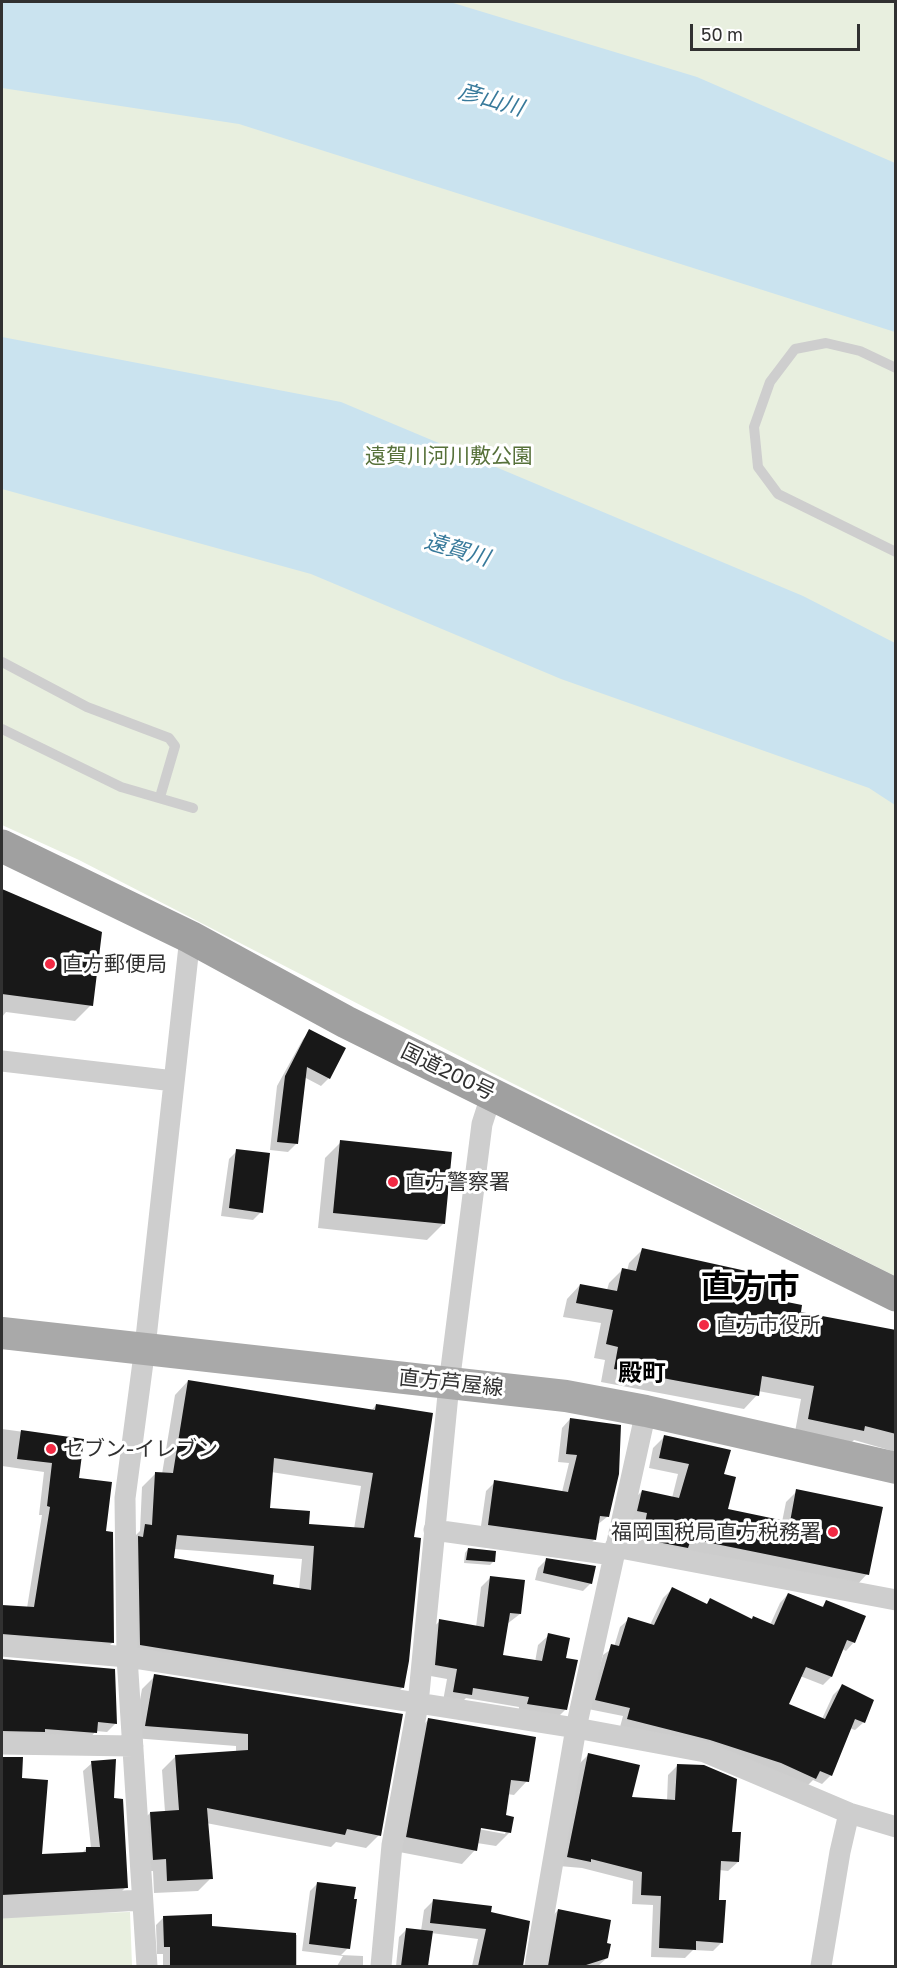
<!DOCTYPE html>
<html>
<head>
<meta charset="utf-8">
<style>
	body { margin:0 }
	#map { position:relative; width:897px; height:1968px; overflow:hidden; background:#fff; font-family:"Golos Text",sans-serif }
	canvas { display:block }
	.frame { position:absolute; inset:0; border:3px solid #313131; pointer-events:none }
	.scale { position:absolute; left:690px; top:24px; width:170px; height:27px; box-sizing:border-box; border:3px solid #313131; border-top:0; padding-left:8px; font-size:18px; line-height:21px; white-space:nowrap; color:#313131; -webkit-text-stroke:4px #fff; paint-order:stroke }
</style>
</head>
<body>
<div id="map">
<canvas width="897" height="1968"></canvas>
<div class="frame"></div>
<div class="scale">50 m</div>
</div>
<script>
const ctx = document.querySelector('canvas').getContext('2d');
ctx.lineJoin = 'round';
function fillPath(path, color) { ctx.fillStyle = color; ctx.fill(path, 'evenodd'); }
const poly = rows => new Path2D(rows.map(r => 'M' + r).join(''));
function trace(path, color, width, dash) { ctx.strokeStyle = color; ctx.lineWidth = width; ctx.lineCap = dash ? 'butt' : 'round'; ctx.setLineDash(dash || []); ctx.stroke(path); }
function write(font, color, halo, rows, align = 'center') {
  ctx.font = font + ' "Golos Text","Noto Sans JP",sans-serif'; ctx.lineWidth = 6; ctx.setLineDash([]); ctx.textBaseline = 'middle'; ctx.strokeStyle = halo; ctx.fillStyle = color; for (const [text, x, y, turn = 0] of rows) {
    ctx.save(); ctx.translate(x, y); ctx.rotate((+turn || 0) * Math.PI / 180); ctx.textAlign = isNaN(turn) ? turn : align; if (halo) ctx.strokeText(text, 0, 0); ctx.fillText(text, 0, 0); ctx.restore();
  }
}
fillPath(poly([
	[2,2,895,2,895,1276,498,1076,79,860,2,825],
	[130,1912,132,1966,2,1966,2,1916]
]), '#e8efdf');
fillPath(poly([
	[2,2,450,2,697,77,895,163,895,332,239,124,2,88],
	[2,337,341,402,803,596,895,643,895,805,869,788,561,679,311,574,2,489]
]), '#cae3ef');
fillPath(poly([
	[2,890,100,933,91,1005,75,1021,6,1012,2,1017],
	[311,1031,329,1078,321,1086,304,1077,296,1144,288,1152,270,1150,277,1086,303,1039],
	[341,1142,443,1224,427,1240,318,1228,325,1158],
	[237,1151,261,1212,253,1220,221,1216,229,1159],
	[642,1250,781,1302,799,1313,896,1332,896,1452,854,1440,850,1444,795,1432,801,1399,758,1391,757,1395,744,1409,601,1382,605,1360,594,1358,601,1323,563,1317,567,1299,580,1285,607,1290,609,1283,622,1270,627,1271,629,1263],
	[188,1381,371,1411,376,1405,413,1538,403,1687,389,1701,127,1658,132,1539,140,1531,142,1487,156,1473,162,1474,175,1395],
	[271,1472,361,1486,354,1529,307,1525,269,1509],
	[174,1549,302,1559,299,1590,271,1585,172,1559],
	[570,1419,607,1517,597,1525,595,1539,586,1548,480,1533,486,1491,495,1482,562,1492,569,1463,558,1462,562,1428],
	[2,1429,83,1440,77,1479,104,1532,113,1642,104,1651,2,1642,2,1607,27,1608,42,1515,39,1515,44,1472,2,1466],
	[664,1437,723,1475,726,1510,782,1522,786,1502,797,1491,867,1574,856,1586,632,1550,637,1524,627,1522,631,1502,642,1491,672,1498,678,1474,649,1468,653,1448],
	[468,1549,493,1562,490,1565,464,1563,465,1553],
	[546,1560,591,1583,583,1591,535,1580,538,1568],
	[491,1577,520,1614,507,1624,501,1656,535,1662,538,1645,549,1635,564,1659,565,1710,555,1720,518,1714,519,1707,466,1698,460,1704,443,1701,447,1679,425,1675,429,1631,440,1621,476,1627,481,1587],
	[672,1589,706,1605,711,1600,751,1620,754,1617,770,1625,780,1603,788,1594,821,1608,826,1602,854,1642,846,1651,842,1649,831,1677,823,1685,800,1676,787,1705,822,1719,833,1695,842,1686,864,1722,855,1730,849,1728,831,1775,822,1784,813,1780,806,1787,620,1727,623,1716,588,1709,603,1655,614,1647,620,1627,629,1619,650,1625,663,1598],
	[2,1660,114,1670,116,1723,107,1732,96,1731,87,1741,2,1740],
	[155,1676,402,1715,379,1835,366,1848,336,1842,331,1847,206,1823,211,1878,198,1891,154,1893,153,1871,140,1872,137,1826,150,1813,165,1812,162,1770,175,1757,236,1752,236,1746,133,1738,142,1689],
	[429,1719,527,1781,514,1795,507,1794,504,1816,509,1833,496,1846,477,1843,475,1850,462,1864,394,1851,415,1733],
	[474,1825,506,1831,505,1834,473,1828],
	[588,1755,630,1798,667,1801,668,1775,677,1766,730,1833,738,1862,728,1871,719,1870,717,1901,722,1942,713,1951,693,1950,685,1958,651,1957,653,1905,632,1904,633,1881,582,1868,559,1866,579,1764],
	[2,1757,21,1758,20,1780,40,1855,81,1854,87,1848,91,1848,83,1771,92,1763,112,1799,126,1887,117,1896,2,1901],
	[318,1883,348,1948,341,1955,363,1956,363,1966,337,1966,343,1956,302,1951,310,1891],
	[433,1901,489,1914,522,1966,472,1966,478,1939,431,1933,427,1966,396,1966,399,1937,407,1929,421,1931,424,1910],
	[558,1910,605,1944,607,1958,598,1966,541,1966,549,1920],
	[163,1918,211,1927,297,1935,297,1966,163,1966,163,1954,157,1954,156,1925]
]), '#0003');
fillPath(poly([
	[2,889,102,932,93,1006,2,994],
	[309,1029,346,1048,330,1079,307,1067,298,1144,277,1142,285,1076],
	[340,1140,452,1152,445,1224,333,1213],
	[236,1149,270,1153,263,1213,229,1208],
	[642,1248,787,1280,782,1301,802,1305,801,1312,896,1330,896,1434,865,1426,864,1431,808,1419,814,1386,762,1376,759,1396,614,1369,618,1347,606,1344,613,1310,576,1303,580,1284,617,1291,622,1268,636,1271],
	[188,1380,375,1410,376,1404,433,1413,414,1537,421,1538,409,1661,404,1688,140,1645,138,1536,143,1537,145,1524,152,1525,155,1472,173,1473],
	[274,1458,373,1473,364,1528,309,1524,310,1511,270,1508],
	[177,1535,314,1546,311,1590,273,1584,274,1575,174,1558],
	[570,1418,621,1425,619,1474,609,1517,600,1516,596,1540,488,1525,494,1480,568,1492,577,1455,566,1454],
	[21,1430,84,1439,79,1478,112,1482,106,1531,113,1532,114,1643,2,1634,2,1605,34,1607,50,1507,47,1506,52,1463,17,1459],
	[664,1435,731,1450,724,1474,736,1477,728,1509,790,1522,796,1489,883,1507,869,1575,691,1539,688,1548,642,1539,647,1513,637,1511,642,1490,679,1498,689,1464,659,1458],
	[468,1548,496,1551,495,1562,466,1560],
	[546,1558,596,1566,592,1584,543,1573],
	[490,1576,525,1580,521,1614,510,1613,503,1655,542,1661,548,1633,570,1638,566,1658,578,1660,567,1710,527,1704,529,1697,473,1688,472,1695,453,1692,457,1669,435,1665,439,1619,484,1627],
	[672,1587,707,1604,710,1598,752,1619,753,1616,774,1625,788,1593,823,1607,826,1600,866,1616,855,1643,847,1640,832,1677,806,1667,789,1704,825,1719,842,1684,874,1700,865,1723,855,1719,832,1776,820,1771,816,1779,781,1763,710,1740,627,1719,630,1708,595,1700,611,1644,619,1646,628,1617,654,1625],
	[2,1659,115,1669,117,1724,98,1722,97,1733,45,1729,45,1732,2,1731],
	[154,1674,403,1714,381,1836,347,1829,345,1835,207,1808,213,1879,167,1881,166,1859,153,1860,150,1812,179,1810,175,1755,248,1750,248,1734,145,1726],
	[428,1718,536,1737,529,1782,511,1780,506,1815,514,1817,511,1833,481,1828,477,1851,406,1837],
	[588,1753,640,1765,632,1797,675,1800,677,1764,704,1765,737,1779,732,1832,741,1832,739,1862,721,1861,719,1900,726,1900,723,1943,696,1941,696,1950,659,1948,661,1896,641,1895,642,1872,591,1859,591,1862,567,1857],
	[2,1757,23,1757,22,1778,48,1780,42,1854,86,1852,86,1847,100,1847,91,1761,116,1759,114,1798,123,1799,128,1888,2,1895],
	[317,1882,356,1887,354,1899,357,1899,350,1949,309,1944],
	[433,1899,492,1906,491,1912,530,1921,523,1966,478,1966,486,1929,430,1923],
	[558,1909,611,1920,607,1943,611,1944,608,1958,583,1966,548,1966],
	[212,1914,212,1926,296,1933,296,1966,170,1966,170,1947,164,1947,163,1916],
	[406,1928,433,1931,428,1966,401,1966]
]), '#181818');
trace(poly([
	[896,368,860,351,826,343,795,349,770,382,754,427,758,467,778,494,896,552],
	[2,662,87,707,169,738,175,746,160,797],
	[2,729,121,787,193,808]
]), '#cecece', 10);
trace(poly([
	[2,1061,174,1081],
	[434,1530,613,1555],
	[615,1547,896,1600],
	[2,1646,127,1657,576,1728,705,1752,849,1813,896,1827],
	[2,1744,133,1746],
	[2,1908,141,1900],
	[147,1966,127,1657,125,1498,145,1347,190,937],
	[381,1966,392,1845,418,1704,449,1384,482,1124,492,1093],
	[535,1966,576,1728,646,1411],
	[821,1966,840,1852,849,1813]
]), '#cecece', 21);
trace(poly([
	[2,1333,566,1396,646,1411,896,1468]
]), '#a9a9a9', 32);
trace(poly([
	[2,846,190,937,346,1022,896,1295]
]), '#a0a0a0', 33);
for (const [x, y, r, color] of [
	[50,964,6,"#f22a44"],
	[393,1182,6,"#f22a44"],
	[704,1325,6,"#f22a44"],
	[51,1449,6,"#f22a44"],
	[833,1532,6,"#f22a44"]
]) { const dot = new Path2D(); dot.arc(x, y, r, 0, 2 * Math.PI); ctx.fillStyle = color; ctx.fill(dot); trace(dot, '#fff', 2); }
write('21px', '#57713a', '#fff', [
	["遠賀川河川敷公園",449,456]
]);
write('21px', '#313131', '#fff', [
	["直方郵便局",62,964],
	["直方警察署",405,1182],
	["直方市役所",716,1325],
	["セブン-イレブン",63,1449],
	["福岡国税局直方税務署",821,1532,"right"]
], 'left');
write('21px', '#313131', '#fff', [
	["国道200号",448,1072,26],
	["直方芦屋線",451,1383,6]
]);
write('italic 22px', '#387a9b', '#fff', [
	["彦山川",491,100,16],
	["遠賀川",457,550,16]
]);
write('bold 24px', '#000', '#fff', [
	["殿町",642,1373]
]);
write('bold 33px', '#000', '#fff', [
	["直方市",750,1288]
]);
</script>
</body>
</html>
